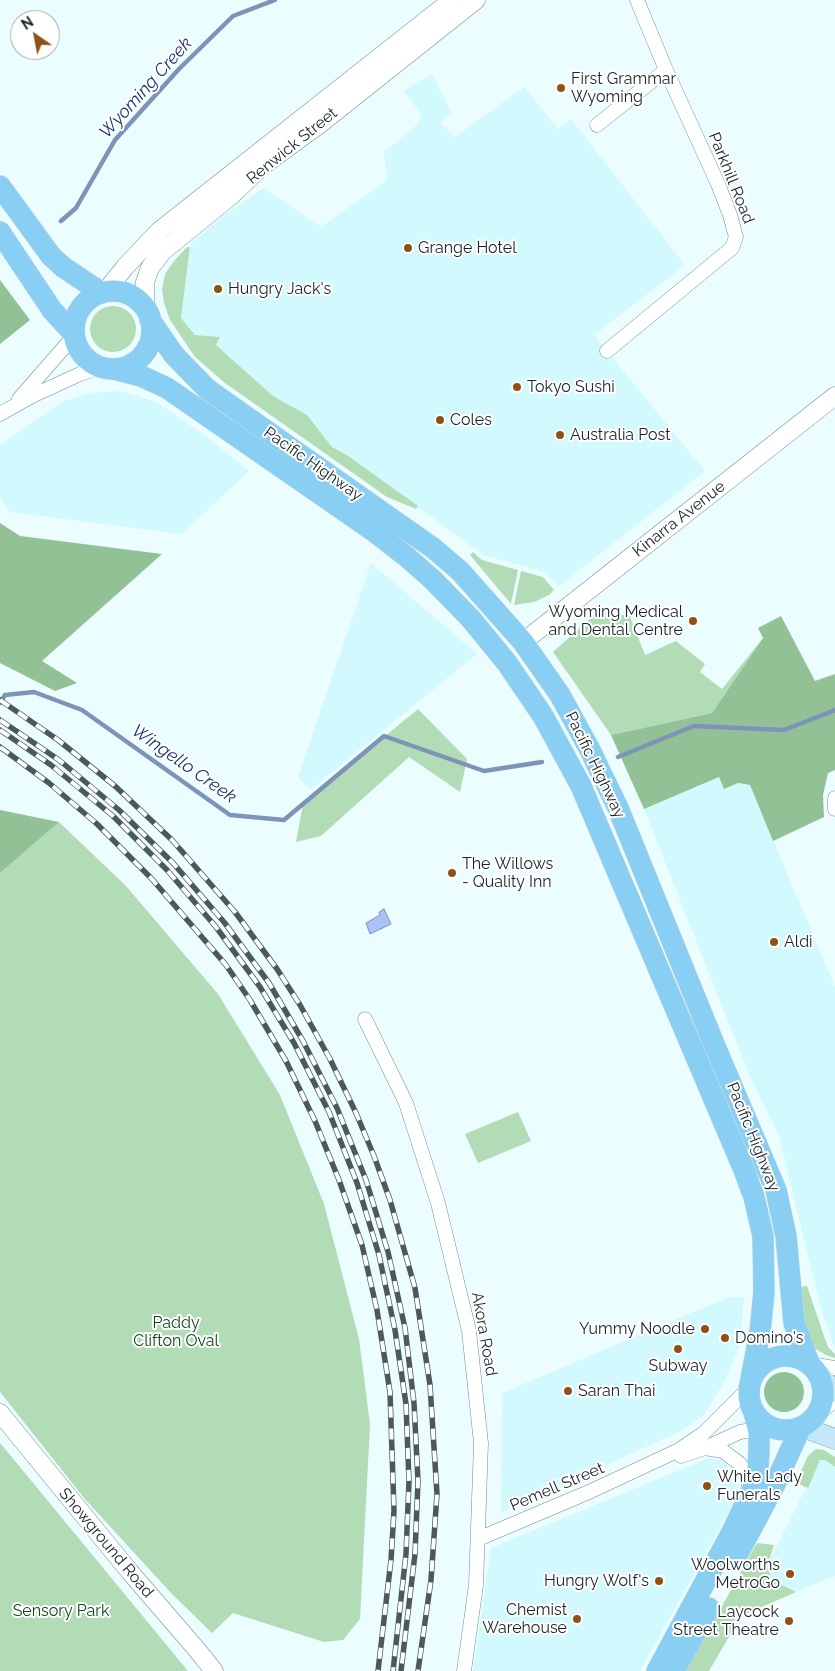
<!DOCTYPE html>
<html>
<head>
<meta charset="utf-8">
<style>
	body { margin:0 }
	#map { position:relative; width:835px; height:1671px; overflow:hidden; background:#ebfdff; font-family:Raleway,sans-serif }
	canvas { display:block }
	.north { position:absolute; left:10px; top:10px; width:50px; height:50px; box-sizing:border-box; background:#fff; border:1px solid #a3a7a8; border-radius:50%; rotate:327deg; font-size:14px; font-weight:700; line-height:20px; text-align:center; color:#192426 }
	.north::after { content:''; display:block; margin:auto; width:18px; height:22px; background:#905117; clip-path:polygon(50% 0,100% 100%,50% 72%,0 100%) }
</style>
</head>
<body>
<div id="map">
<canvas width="835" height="1671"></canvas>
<div class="north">N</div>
</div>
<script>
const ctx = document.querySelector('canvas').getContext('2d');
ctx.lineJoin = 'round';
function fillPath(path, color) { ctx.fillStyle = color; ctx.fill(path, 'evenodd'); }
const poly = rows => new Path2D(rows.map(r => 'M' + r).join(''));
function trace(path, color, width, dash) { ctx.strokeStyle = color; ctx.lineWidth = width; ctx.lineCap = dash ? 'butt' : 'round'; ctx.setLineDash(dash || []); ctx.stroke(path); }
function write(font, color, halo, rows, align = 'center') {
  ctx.font = font + ' Raleway,sans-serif'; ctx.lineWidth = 4; ctx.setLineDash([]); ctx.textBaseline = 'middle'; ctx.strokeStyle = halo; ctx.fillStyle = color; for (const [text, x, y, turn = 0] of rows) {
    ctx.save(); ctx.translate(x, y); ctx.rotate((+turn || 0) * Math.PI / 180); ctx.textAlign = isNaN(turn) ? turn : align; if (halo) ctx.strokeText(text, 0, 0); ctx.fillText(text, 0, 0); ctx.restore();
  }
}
fillPath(poly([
	[432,74,452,114,440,123,455,137,524,87,558,129,571,119,685,265,594,335,705,471,558,587,545,572,483,555,348,455,332,447,307,415,273,396,216,345,220,337,195,335,181,318,191,243,226,214,264,188,321,227,387,180,384,152,419,123,421,113,403,91],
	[122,391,156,402,203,434,249,471,182,534,10,512,0,497,0,445,62,402,88,393],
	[371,563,477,654,310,790,298,777],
	[720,777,739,784,750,785,835,987,835,1349,820,1305,779,1136,749,1074,644,809],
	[729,1297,744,1298,740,1345,725,1380,704,1415,681,1431,501,1513,502,1393],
	[709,1458,721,1460,731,1469,739,1485,737,1501,731,1508,640,1671,473,1671,491,1548],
	[820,1460,824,1460,835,1467,835,1576,796,1592,772,1580,767,1566]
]), '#d1f9fe');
fillPath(poly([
	[187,247,190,247,181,318,195,335,220,337,216,345,273,396,307,415,332,447,347,455,418,506,416,509,387,497,225,383,195,357,170,320,164,303,162,290,165,274,174,261],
	'90 329a23 23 0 1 1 46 0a23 23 0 1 1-46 0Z',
	[473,552,482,560,518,570,511,604,470,555],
	[521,571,543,577,554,590,549,595,534,602,514,605],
	[602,608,610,617,629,614,645,655,676,641,705,664,700,672,722,689,763,638,712,713,611,735,553,652],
	[418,709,467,759,460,792,409,757,321,836,296,842,303,804],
	[59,822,126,886,218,994,280,1095,324,1204,359,1339,370,1424,360,1619,343,1640,324,1642,233,1613,212,1633,171,1593,84,1498,0,1392,0,873],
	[518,1112,531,1141,478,1163,465,1134],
	[804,1286,807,1286,825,1339,828,1347,835,1354,835,1358,826,1355,814,1348,805,1326,802,1310,801,1288],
	[0,1443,1,1444,188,1671,0,1671],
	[816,1449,824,1450,835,1457,835,1467,825,1460,820,1460,808,1488,801,1485,797,1480,808,1456],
	[757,1543,774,1545,767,1566,772,1580,796,1592,741,1616,709,1671,686,1671]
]), '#b2dcb5');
fillPath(poly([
	[0,280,30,320,0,344],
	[0,523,20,536,162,554,42,661,77,683,55,691,0,663],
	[781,616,815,681,835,674,835,770,828,773,823,795,824,817,773,841,750,785,738,783,724,789,719,777,644,809,611,735,712,713,763,638,758,628],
	[0,810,59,822,0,873],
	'764 1392a20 20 0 1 1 40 0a20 20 0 1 1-40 0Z'
]), '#91c195');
const water = poly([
	[384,909,391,924,370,934,366,923,380,915,379,912,384,909]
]);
fillPath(water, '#a9c2f7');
trace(water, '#7e93b8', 1);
trace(poly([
	[61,221,76,208,115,140,179,69,233,16,275,0],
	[0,703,5,695,34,692,82,710,230,815,284,820,384,736,484,771,542,762],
	[618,757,694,726,784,730,835,710]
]), '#7e93b8', 4.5);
const minor = poly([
	[597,125,666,70],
	[607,351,721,257,732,248,736,237,730,215,718,184,666,70,637,0],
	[19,399,74,336],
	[0,414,32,396,80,374,95,369,108,368],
	[835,798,835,809],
	[365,1019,406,1103,438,1203,469,1331,481,1443,476,1585,464,1671],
	[811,1364,835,1368],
	[816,1416,835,1400],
	[705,1448,723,1451,739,1463,747,1476,750,1491],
	[681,1456,705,1448,740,1432,758,1429,776,1429],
	[478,1539,589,1492,679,1450,704,1433,749,1388]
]);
const tertiary = poly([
	[105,292,125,267,159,231,452,0],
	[148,315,145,301,145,282,150,268,162,252,232,195,261,167,320,124,476,0],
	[523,642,835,396],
	[0,1413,130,1572,198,1651,214,1671]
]);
const secondary = poly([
	[819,1374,835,1392],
	[802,1427,835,1439]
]);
const primary = poly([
	[0,186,51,256,63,267,102,293],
	[0,232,52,310,74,334],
	'74 330a39 39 0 1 1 78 0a39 39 0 1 1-78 0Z',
	[150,320,174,355,207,389,433,548,460,571,523,642,560,695,590,750,618,808,714,1044,776,1190,786,1236,794,1323,809,1363],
	[114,369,141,376,167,388,375,532,407,557,433,580,471,619,507,663,543,716,581,786,744,1170,754,1197,763,1236,764,1292,760,1332,750,1384],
	'749 1393a37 37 0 1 1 74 0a37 37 0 1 1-74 0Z',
	[734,1561,775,1484,801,1427],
	[657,1671,732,1532,753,1488,758,1468,759,1450,759,1432,754,1412],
	[674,1671,709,1608]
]);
trace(minor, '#718c90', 15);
trace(tertiary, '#718c90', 19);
trace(secondary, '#718c90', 21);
trace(primary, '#d6d8d8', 22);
trace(minor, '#fff', 14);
trace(tertiary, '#fff', 18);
trace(secondary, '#c4e7f9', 20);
trace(primary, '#88cff3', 21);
const rail = poly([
	[0,700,58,740,115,786,172,840,235,912,277,969,300,1005,330,1059,356,1113,374,1156,390,1200,415,1288,430,1385,437,1494,431,1580,418,1671],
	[0,720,59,760,119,810,173,863,224,922,269,983,303,1041,337,1108,366,1180,388,1252,405,1328,414,1403,418,1481,415,1554,401,1671],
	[0,730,51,765,113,816,167,870,216,927,260,987,294,1043,329,1112,357,1183,379,1255,395,1330,406,1404,409,1481,406,1554,393,1671],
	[0,747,49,783,97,824,151,878,226,965,250,1000,286,1061,315,1121,339,1180,362,1245,377,1310,390,1392,394,1511,391,1560,378,1671]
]);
trace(rail, '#4c595b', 5.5);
trace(rail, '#fff', 4, [11]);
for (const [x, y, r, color] of [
	[561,88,5,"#905117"],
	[408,248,5,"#905117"],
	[218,289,5,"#905117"],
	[517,387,5,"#905117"],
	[440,420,5,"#905117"],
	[560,435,5,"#905117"],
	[693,621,5,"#905117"],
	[452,873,5,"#905117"],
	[774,942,5,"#905117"],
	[705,1329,5,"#905117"],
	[725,1338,5,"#905117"],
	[678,1349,5,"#905117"],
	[568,1391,5,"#905117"],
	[707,1486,5,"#905117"],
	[790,1574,5,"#905117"],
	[659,1581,5,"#905117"],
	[577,1619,5,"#905117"],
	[789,1621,5,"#905117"]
]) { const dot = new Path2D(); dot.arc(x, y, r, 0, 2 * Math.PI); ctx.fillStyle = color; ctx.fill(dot); trace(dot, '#fff', 2); }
write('16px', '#192426', '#fff', [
	["First Grammar",571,79],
	["Wyoming",571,97],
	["Grange Hotel",418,248],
	["Hungry Jack's",228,289],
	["Tokyo Sushi",527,387],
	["Coles",450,420],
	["Australia Post",570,435],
	["Wyoming Medical",683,612,"right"],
	["and Dental Centre",683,630,"right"],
	["The Willows",462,864],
	["- Quality Inn",462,882],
	["Aldi",784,942],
	["Yummy Noodle",695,1329,"right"],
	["Domino's",735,1338],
	["Subway",678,1366,"center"],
	["Saran Thai",578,1391],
	["White Lady",717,1477],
	["Funerals",717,1495],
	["Woolworths",780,1565,"right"],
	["MetroGo",780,1583,"right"],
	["Hungry Wolf's",649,1581,"right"],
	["Chemist",567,1610,"right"],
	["Warehouse",567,1628,"right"],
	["Laycock",779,1612,"right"],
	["Street Theatre",779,1630,"right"]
], 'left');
write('16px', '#192426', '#fff', [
	["Renwick Street",292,146,-39],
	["Parkhill Road",731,178,68],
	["Pacific Highway",313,464,35],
	["Kinarra Avenue",679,519,-38],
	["Pacific Highway",595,765,64],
	["Pacific Highway",753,1137,68],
	["Akora Road",484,1334,80],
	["Pemell Street",557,1487,-23],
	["Showground Road",106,1543,50]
]);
write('16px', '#12461c', '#fff', [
	["Paddy",176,1323],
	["Clifton Oval",176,1341],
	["Sensory Park",61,1611]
]);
write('italic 18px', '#1c3472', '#fff', [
	["Wyoming Creek",146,88,-48],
	["Wingello Creek",184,764,35]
]);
</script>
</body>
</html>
